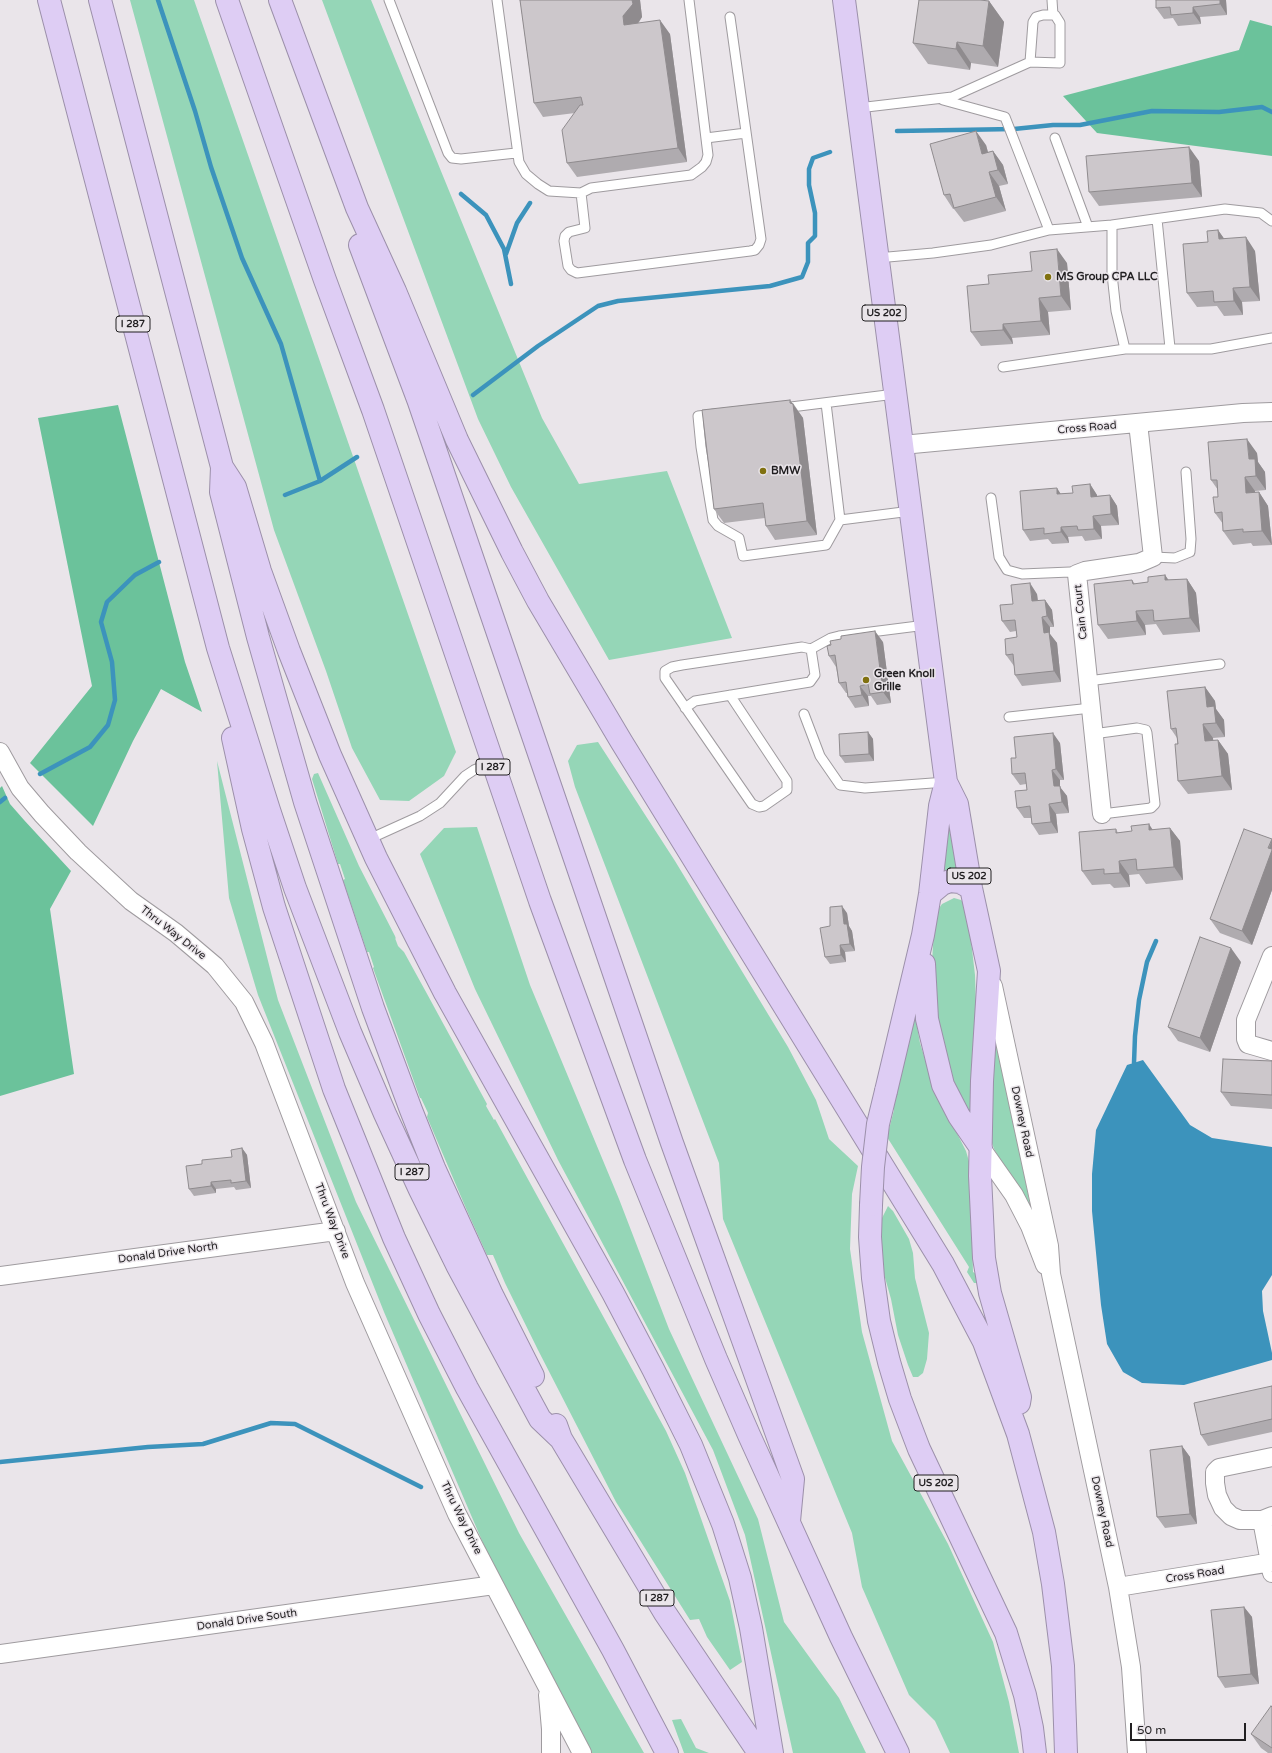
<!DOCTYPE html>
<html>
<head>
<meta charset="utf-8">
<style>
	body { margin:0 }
	#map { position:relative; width:1272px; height:1753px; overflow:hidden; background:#eae5ea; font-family:"Varela Round",sans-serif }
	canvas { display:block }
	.scale { position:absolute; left:1130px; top:1723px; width:116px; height:18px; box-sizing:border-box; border:2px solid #211f21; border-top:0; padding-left:5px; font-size:12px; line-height:14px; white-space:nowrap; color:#211f21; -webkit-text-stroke:3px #eae5ea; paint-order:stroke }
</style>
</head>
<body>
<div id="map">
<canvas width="1272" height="1753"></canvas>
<div class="scale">50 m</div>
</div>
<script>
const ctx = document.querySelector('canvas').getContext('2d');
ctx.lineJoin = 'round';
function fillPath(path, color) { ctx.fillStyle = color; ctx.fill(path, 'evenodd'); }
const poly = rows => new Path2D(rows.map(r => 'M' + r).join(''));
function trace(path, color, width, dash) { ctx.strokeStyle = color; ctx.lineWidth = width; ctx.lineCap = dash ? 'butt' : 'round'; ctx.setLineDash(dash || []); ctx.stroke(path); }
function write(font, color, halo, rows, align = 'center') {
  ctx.font = font + ' "Varela Round",sans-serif'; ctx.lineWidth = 3; ctx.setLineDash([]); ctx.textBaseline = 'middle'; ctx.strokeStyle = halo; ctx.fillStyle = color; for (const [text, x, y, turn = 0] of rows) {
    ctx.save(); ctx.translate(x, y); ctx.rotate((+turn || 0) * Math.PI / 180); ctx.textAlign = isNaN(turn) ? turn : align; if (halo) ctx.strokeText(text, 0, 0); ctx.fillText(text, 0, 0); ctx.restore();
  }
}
fillPath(poly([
	[130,0,194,0,456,752,444,776,409,801,380,800,352,748,326,671,274,530],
	[322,0,371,0,542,418,579,484,667,471,732,638,609,660,511,487,478,419],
	[598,742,675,861,788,1047,816,1100,829,1139,858,1166,852,1194,850,1249,862,1332,892,1441,948,1544,993,1642,1009,1702,1019,1753,950,1753,935,1721,909,1695,862,1587,852,1533,723,1219,719,1163,575,787,568,761,577,745],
	[217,761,278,1000,356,1202,519,1533,644,1753,573,1753,384,1312,258,995,229,898],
	[318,773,359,866,395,936,396,939,395,938,398,946,404,952,426,992,487,1104,486,1106,494,1120,495,1119,666,1431,685,1473,730,1601,742,1662,730,1670,707,1637,699,1619,690,1620,616,1502,538,1350,505,1283,493,1255,487,1255,468,1213,427,1117,428,1113,421,1098,420,1098,373,968,374,967,369,952,367,952,343,880,345,879,340,864,338,864,312,779,314,774],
	[947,812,960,872,941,875],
	[477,827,530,985,619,1199,669,1329,758,1519,784,1622,839,1698,866,1753,793,1753,745,1535,713,1450,558,1160,475,989,420,854,444,828],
	[954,898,961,900,967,906,975,975,976,1005,971,1111,967,1114,942,1060,932,962,935,914,942,904],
	[915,1015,920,1043,934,1088,966,1151,970,1165,973,1272,976,1274,977,1283,974,1283,967,1272,969,1267,887,1137,894,1110,892,1107],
	[995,1030,1030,1204,1027,1205,994,1149,990,1137],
	[888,1206,893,1211,909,1239,913,1253,915,1278,929,1333,927,1359,923,1373,918,1377,913,1377,908,1365,898,1335,891,1299,882,1267,882,1218],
	[681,1719,696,1748,709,1753,684,1753,672,1720]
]), '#95d6b7');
fillPath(poly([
	[1250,20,1272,26,1272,156,1097,133,1063,96,1239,50],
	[118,405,185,662,202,712,161,689,133,741,93,826,30,763,92,686,38,418],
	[2,786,10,804,24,820,71,871,50,909,74,1074,0,1096,0,788]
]), '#6bc29b');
fillPath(poly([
	[1143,1060,1190,1125,1212,1138,1272,1147,1272,1275,1262,1291,1263,1311,1272,1353,1272,1360,1184,1385,1142,1383,1123,1372,1107,1344,1101,1305,1092,1211,1092,1174,1096,1130,1127,1065]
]), '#3c93bc');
trace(poly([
	[158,0,195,111,211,167,242,258,281,344,320,481],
	[897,131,1014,129,1053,125,1080,125,1152,111,1219,112,1262,107,1272,112],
	[461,194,486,215,504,249,511,284],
	[506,254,517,223,530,203],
	[473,395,538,346,598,306,618,301,770,286,802,277,808,262,808,243,815,236,815,213,809,185,809,169,813,158,830,152],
	[285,495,320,481,357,457],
	[40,774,90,747,108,725,115,700,112,662,101,622,107,602,135,575,159,562],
	[0,802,5,798],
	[1134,1063,1135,1036,1139,1000,1147,962,1156,941],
	[0,1462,148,1447,203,1444,271,1423,295,1424,421,1487]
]), '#3c93bc', 4.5);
const lane = poly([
	[389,0,448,153,452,158,461,159,516,153],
	[497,0,519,162,526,174,538,184,549,191,581,193,591,188,691,175,702,167,706,162,708,155,689,0],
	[1052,0,1053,15],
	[943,100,1005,117,1049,230],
	[858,108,952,97,1030,62,1060,63,1060,23,1055,15,1043,15,1036,17,1033,22,1030,62],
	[706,138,746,133],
	[1055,138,1088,227],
	[581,193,585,228,569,232,565,236,564,241,568,266,571,270,577,273,750,251,755,250,759,245,761,239,730,17],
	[1157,219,1170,348],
	[1272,221,1261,213,1225,209,1112,225,1112,274,1116,311,1125,349,1211,349,1272,338],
	[877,258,933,253,991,245,1049,230,1112,225],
	[1003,367,1125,349],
	[783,408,895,394],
	[715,414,698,416,701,447,713,520,718,526,739,538,743,556,826,545,840,520,826,403],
	[991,498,999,557,1007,570,1022,574,1070,572,1077,574],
	[840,520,911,511],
	[1153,557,1175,558,1190,552,1191,539,1186,472],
	[1088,681,1220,664],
	[730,695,787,781,787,790,764,806,759,807,752,804,665,678,665,671,672,667,682,665,802,647,811,649,831,638,839,636,926,625],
	[685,708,695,701,810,682,815,675,811,649],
	[804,714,820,756,840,785,865,788,946,782],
	[1009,717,1091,708],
	[1093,734,1137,728,1146,730,1147,733,1155,804,1151,808,1102,814],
	[367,840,420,816,440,803,465,776,474,770,492,763]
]);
const street = poly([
	[902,445,1243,413,1272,412],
	[0,752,20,788,42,814,78,852,131,901,176,933,215,966,244,1002,264,1043,355,1283,457,1514,582,1753],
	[1102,814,1077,574,1085,571,1139,563,1153,557,1138,423],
	[1272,956,1246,1020,1246,1039,1248,1044,1272,1051],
	[993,986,1049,1246,1051,1274,1118,1587,1131,1667,1137,1753],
	[981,1148,1014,1195,1030,1226,1045,1265],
	[0,1276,336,1231],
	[1272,1457,1219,1468,1215,1472,1215,1483,1217,1495,1223,1508,1231,1516,1240,1520,1262,1520,1272,1516],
	[1262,1520,1272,1573],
	[1118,1587,1272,1562],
	[0,1654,494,1585],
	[548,1695,551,1729,551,1753]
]);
const highway = poly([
	[49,0,218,648,269,810,295,888,350,1032,385,1114,420,1190,457,1265,540,1419,561,1439],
	[100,0,222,467,235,487,260,571,289,651,330,755,376,858,445,993,613,1293,653,1369,691,1445,723,1524,740,1578,751,1628,772,1753],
	[227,0,325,280,373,410,540,901,635,1160,716,1359,749,1435,841,1637,898,1753],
	[280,0,357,208,395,291,457,440,512,552,538,601,621,741,943,1264,984,1342,1018,1434,1044,1532,1053,1584,1063,1666,1066,1753],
	[844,0,946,782,957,804,971,888,989,971,982,1081,980,1176,984,1258,990,1293,1020,1397,1019,1403],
	[360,245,419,402,672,1143,793,1479,789,1521],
	[222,467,221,492,258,637,305,802,373,1008,411,1110,434,1168,492,1295,533,1376],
	[233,738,253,829,274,907,334,1089,394,1238,429,1314,467,1388,613,1650,667,1753],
	[930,894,942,884,950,881,960,882,971,888],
	[924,964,927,1019,943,1085,959,1116,981,1148],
	[886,1091,923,935,930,894,940,806,946,782],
	[871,1205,870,1237,873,1278,879,1321,889,1362,900,1399,919,1449,1006,1633,1025,1695,1032,1728,1035,1753],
	[556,1425,561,1439,665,1613,759,1753]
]);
trace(lane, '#9f9b9f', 11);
trace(street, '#9f9b9f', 20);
trace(highway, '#9c90aa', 24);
trace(lane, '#fff', 9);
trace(street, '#fff', 18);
trace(highway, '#decdf4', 22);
const highwayBridge = poly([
	[871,1205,873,1167,878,1124,886,1091]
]);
trace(highwayBridge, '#9c90aa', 24, []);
trace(highwayBridge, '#decdf4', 22);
fillPath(poly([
	[520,0,640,0,642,17,638,24,670,34,687,162,577,177,567,163,575,113,543,117,534,103],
	[1226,0,1227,15,1200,17,1201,24,1178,26,1173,18,1164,19,1156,8],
	[989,1,1004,22,998,67,971,63,970,70,928,64,913,43],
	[986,145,988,152,993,151,1003,165,1008,184,999,186,1006,211,964,222,954,209,953,209,944,195],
	[1199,161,1202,197,1099,206,1089,192],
	[1218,230,1224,239,1255,251,1260,301,1242,302,1243,315,1224,316,1217,306,1197,307,1187,293,1208,242],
	[1067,263,1071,310,1048,312,1050,335,1012,338,1013,344,981,346,971,332,989,284,1032,271],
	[793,403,803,418,817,535,775,540,766,526,765,518,724,523,714,509],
	[1257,453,1258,462,1265,472,1266,490,1255,491,1255,492,1259,492,1268,506,1272,545,1253,546,1251,543,1233,545,1223,531,1223,524,1215,513,1218,497,1218,490,1211,480],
	[1090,484,1097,495,1097,496,1110,495,1117,506,1119,525,1101,526,1102,539,1085,541,1082,536,1068,537,1069,543,1052,544,1048,539,1030,541,1023,530,1061,494,1073,493],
	[1165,575,1168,580,1187,579,1196,593,1200,632,1163,635,1156,624,1145,625,1146,635,1108,639,1098,625,1132,580,1135,584,1148,582],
	[1037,594,1038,601,1045,600,1052,610,1054,627,1050,627,1050,634,1057,643,1061,682,1022,686,1015,675,1014,666,1006,655,1017,637,1016,631,1010,632,1002,621,1013,604],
	[883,642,891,703,877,705,871,696,868,696,869,706,855,708,848,697,847,693,846,693,839,683,836,667,829,656],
	[1205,687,1215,701,1216,709,1224,720,1225,737,1213,738,1213,740,1218,740,1228,754,1232,790,1188,794,1178,781,1177,738,1171,729],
	[868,732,873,739,874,761,845,763,840,756],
	[1060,743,1064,780,1060,780,1060,787,1067,796,1069,813,1056,814,1058,833,1039,835,1032,824,1031,818,1024,818,1017,808,1027,790,1026,784,1020,785,1012,774],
	[1170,828,1180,841,1183,880,1146,884,1139,874,1129,875,1130,887,1114,888,1110,884,1092,885,1082,871,1116,829,1118,833],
	[1272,839,1272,890,1252,945,1220,933,1210,919],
	[847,913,849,926,852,931,855,951,845,952,846,962,830,964,825,957,830,926],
	[1241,962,1210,1052,1178,1041,1168,1027],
	[1272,1061,1272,1109,1231,1106,1221,1092],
	[242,1148,247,1155,251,1188,236,1190,234,1187,216,1189,216,1193,194,1196,189,1189,202,1164,232,1157],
	[1272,1386,1272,1432,1208,1446,1201,1435],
	[1182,1446,1190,1457,1197,1524,1165,1528,1157,1517],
	[1244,1607,1252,1617,1259,1684,1225,1688,1218,1677],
	[1272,1707,1272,1753,1268,1753,1261,1748,1251,1734]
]), '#afabaf');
fillPath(poly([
	[632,0,640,0,642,17,633,30,624,25,623,16],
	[1220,0,1226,0,1227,15,1220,4],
	[989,1,1004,22,998,67,983,46],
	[1193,7,1200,17,1201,24,1193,13],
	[660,20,670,34,687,162,678,148],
	[957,42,971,63,970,70,956,49],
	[976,131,986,145,992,168,982,154],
	[1189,147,1199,161,1202,197,1192,183],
	[993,151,1003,165,1008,184,998,170],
	[989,172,999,186,1006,211,996,197],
	[1218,230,1228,244,1219,239],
	[1246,237,1255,251,1260,301,1250,287],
	[1057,249,1067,263,1071,310,1061,296],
	[1233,288,1242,302,1243,315,1234,301],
	[1039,298,1048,312,1050,335,1041,321],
	[1003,324,1012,338,1013,344,1003,330],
	[790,400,803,418,817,535,807,521],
	[1247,439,1257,453,1258,462,1265,472,1266,490,1256,476,1249,459],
	[1245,477,1255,491,1256,507,1246,493],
	[1090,484,1097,495,1098,507,1091,497],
	[1057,488,1064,499,1057,494],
	[1259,492,1268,506,1272,545,1262,531],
	[1110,495,1117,506,1119,525,1111,514],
	[1093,516,1101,526,1102,539,1094,529],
	[1061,527,1068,537,1069,543,1061,532],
	[1165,575,1175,589,1165,580],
	[1187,579,1196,593,1200,632,1190,618],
	[1030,583,1037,594,1039,612,1032,601],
	[1045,600,1052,610,1054,627,1047,616],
	[1136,611,1145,625,1146,635,1137,621],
	[1042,617,1050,627,1050,634,1057,643,1061,682,1054,671,1044,633],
	[875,631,883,642,891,703,883,692],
	[860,686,868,696,869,706,862,695],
	[1205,687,1215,701,1216,709,1224,720,1225,737,1216,723,1207,707],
	[1203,724,1213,738,1215,755,1205,741],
	[868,732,873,739,874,761,869,754],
	[1053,733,1060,743,1064,780,1056,769],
	[1218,740,1228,754,1232,790,1222,776],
	[1052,770,1060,780,1060,787,1067,796,1069,813,1062,802,1054,786],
	[1049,804,1056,814,1058,833,1051,822],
	[1149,824,1158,838,1149,830],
	[1170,828,1180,841,1183,880,1174,867],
	[1272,839,1272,890,1252,945,1242,931],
	[1119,861,1129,875,1130,887,1120,873],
	[842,906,847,913,849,926,852,931,855,951,850,944,844,924],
	[840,945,845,952,846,962,841,955],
	[1231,948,1241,962,1210,1052,1200,1038],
	[242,1148,247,1155,251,1188,246,1181],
	[211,1182,216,1189,216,1193,211,1186],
	[1182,1446,1190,1457,1197,1524,1190,1514],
	[1244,1607,1252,1617,1259,1684,1251,1674]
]), '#8f8b8e');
const building = poly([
	[520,0,632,0,633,4,623,16,624,25,660,20,678,148,567,163,562,130,580,105,583,105,581,97,534,103,520,0],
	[919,0,980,0,989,1,983,46,957,42,956,49,913,43,919,0],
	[1156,0,1220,0,1220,4,1193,7,1193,13,1171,15,1170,7,1156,8,1156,0],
	[976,131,982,154,993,151,998,170,989,172,996,197,954,208,950,194,944,195,930,144,976,131],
	[1189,147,1192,183,1089,192,1086,156,1189,147],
	[1218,230,1219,239,1246,237,1250,287,1233,288,1234,301,1214,302,1213,291,1187,293,1183,244,1208,242,1207,231,1218,230],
	[1057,249,1061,296,1039,298,1041,321,1003,324,1003,330,971,332,967,286,989,284,988,275,1032,271,1030,252,1057,249],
	[790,400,790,403,793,404,807,521,766,526,763,503,714,509,702,410,790,400],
	[1247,439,1249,459,1255,459,1256,476,1245,477,1246,493,1259,492,1262,531,1243,532,1243,529,1223,531,1222,512,1215,513,1213,497,1218,497,1217,480,1211,480,1208,442,1247,439],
	[1090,484,1091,497,1110,495,1111,514,1093,516,1094,529,1078,530,1077,526,1061,527,1061,532,1044,534,1044,528,1023,530,1020,491,1057,488,1057,494,1073,493,1072,486,1090,484],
	[1165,575,1165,580,1187,579,1190,618,1154,621,1153,610,1136,611,1137,621,1098,625,1094,584,1132,580,1133,584,1148,582,1148,577,1165,575],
	[1030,583,1032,601,1045,600,1047,616,1042,617,1044,633,1049,632,1054,671,1015,675,1013,654,1006,655,1005,639,1017,637,1015,620,1002,621,1000,605,1013,604,1011,585,1030,583],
	[875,631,883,692,870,694,868,684,860,686,862,695,848,697,846,682,839,683,835,655,829,656,827,646,831,645,830,641,841,639,841,636,875,631],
	[1205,687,1207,707,1214,706,1216,723,1203,724,1205,741,1218,740,1222,776,1178,781,1175,744,1178,744,1176,728,1171,729,1167,691,1205,687],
	[868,732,869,754,840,756,839,734,868,732],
	[1053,733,1056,769,1052,770,1054,786,1060,786,1062,802,1049,804,1051,822,1032,824,1030,806,1017,808,1015,791,1027,790,1025,773,1012,774,1011,758,1016,758,1014,737,1053,733],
	[1149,824,1149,830,1170,828,1174,867,1137,870,1136,859,1119,861,1120,873,1104,874,1104,869,1082,871,1079,832,1116,829,1116,833,1132,831,1131,826,1149,824],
	[1244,829,1272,839,1268,848,1272,849,1272,850,1242,931,1210,919,1244,829],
	[842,906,844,924,847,924,850,944,840,945,841,955,825,957,820,928,830,926,830,907,842,906],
	[1200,937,1231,948,1200,1038,1168,1027,1200,937],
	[1223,1059,1272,1061,1272,1095,1221,1092,1223,1059],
	[242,1148,246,1181,231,1183,231,1180,211,1182,211,1186,189,1189,186,1166,202,1164,202,1160,232,1157,231,1150,242,1148],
	[1272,1386,1272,1419,1201,1435,1194,1403,1272,1386],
	[1182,1446,1190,1514,1157,1517,1150,1450,1182,1446],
	[1244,1607,1251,1674,1218,1677,1211,1610,1244,1607],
	[1271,1706,1272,1707,1272,1748,1251,1734,1271,1706]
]);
fillPath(building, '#ccc7cb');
trace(building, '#8f8b8e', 1);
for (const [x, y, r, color] of [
	[1048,277,4,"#807110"],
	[763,471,4,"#807110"],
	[866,680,4,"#807110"]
]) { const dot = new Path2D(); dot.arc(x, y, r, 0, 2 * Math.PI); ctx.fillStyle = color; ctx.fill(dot); trace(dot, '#eae5ea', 1.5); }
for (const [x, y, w] of [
	[884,313,44],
	[133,324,34],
	[493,767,34],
	[969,876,44],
	[412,1172,34],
	[936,1483,44],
	[657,1598,34]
]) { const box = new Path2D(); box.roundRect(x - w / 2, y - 8, w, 16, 3); ctx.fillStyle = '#eae5ea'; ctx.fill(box); trace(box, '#211f21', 1); }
write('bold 10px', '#211f21', null, [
	["US 202",884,313],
	["I 287",133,324],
	["I 287",493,767],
	["US 202",969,876],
	["I 287",412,1172],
	["US 202",936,1483],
	["I 287",657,1598]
]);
write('bold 11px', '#211f21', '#eae5ea', [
	["MS Group CPA LLC",1056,277],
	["BMW",771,471],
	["Green Knoll",874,674],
	["Grille",874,687]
], 'left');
write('11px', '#211f21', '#eae5ea', [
	["Cross Road",1087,428,-5],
	["Cain Court",1081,612,-96],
	["Thru Way Drive",173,933,38],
	["Downey Road",1022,1122,78],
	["Thru Way Drive",332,1221,69],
	["Donald Drive North",168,1253,-8],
	["Downey Road",1102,1512,78],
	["Thru Way Drive",461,1518,64],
	["Cross Road",1195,1575,-9],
	["Donald Drive South",247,1620,-8]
]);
</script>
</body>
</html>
